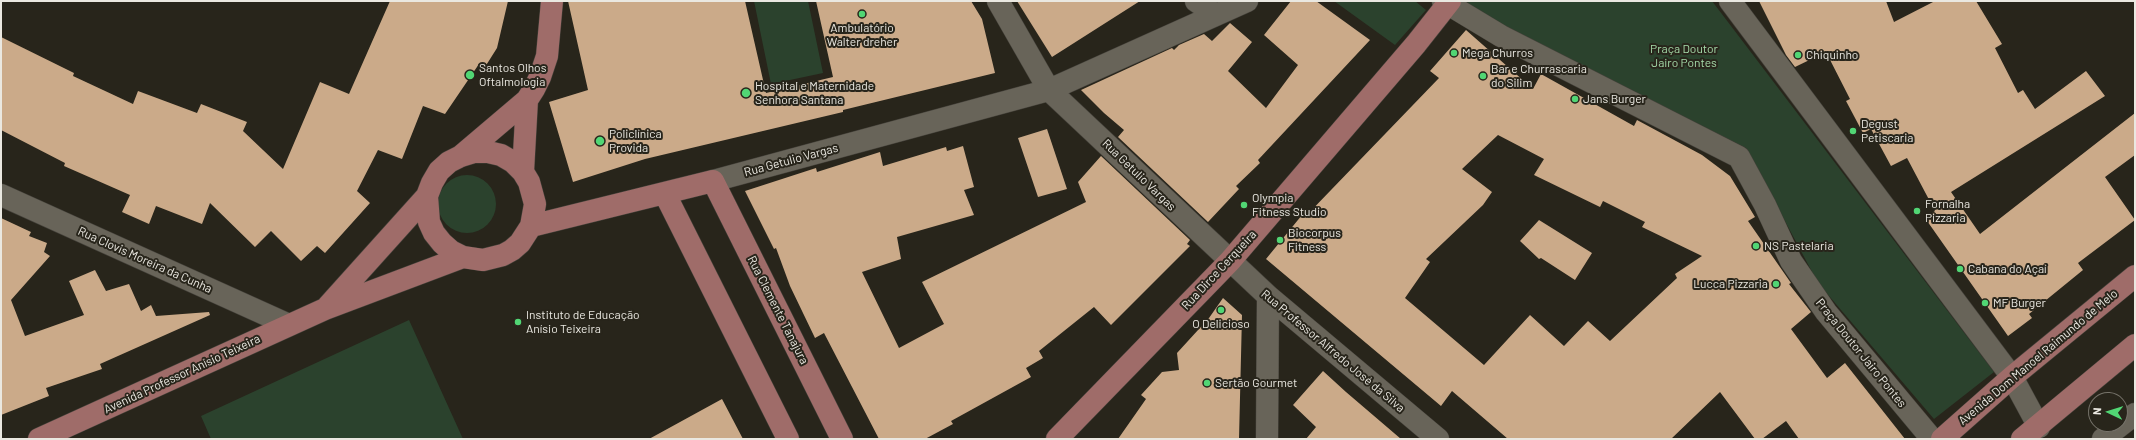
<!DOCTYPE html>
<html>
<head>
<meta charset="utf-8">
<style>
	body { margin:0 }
	#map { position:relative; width:2136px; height:440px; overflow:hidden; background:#28251b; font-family:Barlow,sans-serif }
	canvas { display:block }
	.frame { position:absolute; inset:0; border:2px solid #eae8e1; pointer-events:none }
	.north { position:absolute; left:2088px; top:392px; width:40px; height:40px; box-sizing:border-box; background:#28251b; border:1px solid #76736a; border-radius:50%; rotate:274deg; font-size:11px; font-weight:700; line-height:16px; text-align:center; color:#eae8e1 }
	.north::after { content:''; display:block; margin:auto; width:14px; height:18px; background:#51d674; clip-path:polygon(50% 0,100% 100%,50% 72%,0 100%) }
</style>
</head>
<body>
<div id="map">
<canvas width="2136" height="440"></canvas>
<div class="frame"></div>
<div class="north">N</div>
</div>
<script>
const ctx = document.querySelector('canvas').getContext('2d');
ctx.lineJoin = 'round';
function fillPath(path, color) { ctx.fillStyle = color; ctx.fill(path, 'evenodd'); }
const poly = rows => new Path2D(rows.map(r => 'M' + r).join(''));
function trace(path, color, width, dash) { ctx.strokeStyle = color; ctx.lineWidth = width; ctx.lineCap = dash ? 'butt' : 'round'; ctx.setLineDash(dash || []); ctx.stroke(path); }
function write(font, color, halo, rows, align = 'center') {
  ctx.font = font + ' Barlow,sans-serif'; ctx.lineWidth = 4; ctx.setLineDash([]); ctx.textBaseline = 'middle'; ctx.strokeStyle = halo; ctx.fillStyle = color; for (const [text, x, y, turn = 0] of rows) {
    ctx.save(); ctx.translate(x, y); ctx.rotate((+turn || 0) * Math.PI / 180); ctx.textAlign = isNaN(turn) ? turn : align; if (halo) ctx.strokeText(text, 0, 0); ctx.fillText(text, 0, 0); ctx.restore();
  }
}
fillPath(poly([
	[754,1,808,1,823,73,771,84],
	[1334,1,1415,1,1426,10,1395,45],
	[1466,1,1712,1,1994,372,1934,419,1818,283,1746,148,1481,15],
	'438 204a29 29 0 1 1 58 0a29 29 0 1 1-58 0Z',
	[409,320,463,439,211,439,201,416]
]), '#2b422d');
fillPath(poly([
	[390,1,508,1,497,48,485,67,479,64,445,114,423,106,402,159,378,150,357,191,370,203,325,253,317,246,301,261,271,231,255,247,210,203,202,224,156,206,149,224,122,212,130,195,64,166,65,163,1,130,1,37,74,73,73,76,133,104,138,91,197,113,201,104,247,122,243,131,283,169,320,82,349,94],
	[568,1,745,1,766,93,833,77,816,1,971,1,982,19,995,73,843,110,843,112,645,159,573,182,549,102,588,90],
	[1017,1,1140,1,1052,57],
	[1291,1,1316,1,1370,40,1258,160,1260,163,1236,186,1239,189,1208,222,1118,137,1124,130,1104,113,1081,90,1172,48,1174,50,1179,45,1204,34,1212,41,1230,23,1252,42,1228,71,1266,108,1298,65,1264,35],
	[1759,1,1886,1,1894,22,1935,1,1976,1,2002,44,1995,48,2018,93,2023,90,2035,109,2086,71,2105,96,1951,192,1980,234,2135,113,2135,155,2105,177,2135,220,2078,263,2083,270,2029,314,2032,318,2008,336,1925,218,1935,211,1907,158,1891,166,1871,129,1863,133,1846,101,1850,99,1826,52,1795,67,1786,55],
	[1466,30,1533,89,1541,74,1634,126,1637,120,1702,155,1730,176,1755,217,1748,221,1791,283,1789,284,1811,312,1791,329,1827,378,1845,363,1905,439,1799,439,1786,421,1762,439,1755,439,1720,392,1671,439,1508,439,1452,391,1441,406,1266,259,1302,215,1304,218,1439,78,1430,71],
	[1498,135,1544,159,1534,175,1600,207,1603,201,1645,222,1642,227,1702,256,1675,274,1677,278,1610,341,1588,321,1564,346,1530,315,1484,365,1405,298,1430,262,1426,259,1483,205,1492,192,1462,169],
	[1047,129,1067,189,1038,197,1018,138],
	[963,146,974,187,964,190,974,215,897,237,901,259,862,272,899,348,944,324,922,282,1086,202,1078,182,1101,156,1190,240,1187,244,1190,246,1111,325,1094,307,1039,351,1043,358,1026,368,1031,377,951,421,953,424,925,439,879,439,824,333,815,338,790,286,776,248,774,249,745,191,816,168,817,172,880,152,883,166,946,147,947,151],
	[1,218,31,232,29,236,47,243,44,252,50,256,11,300,25,336,84,315,69,281,95,270,106,291,129,284,141,311,151,305,156,316,209,312,210,315,100,364,102,369,46,388,49,396,1,415],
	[1539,220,1592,253,1575,280,1541,258,1539,259,1520,241],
	[1223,298,1242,315,1239,439,1118,439,1146,399,1141,395,1162,372,1179,370,1177,353,1209,318],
	[1323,371,1346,392,1401,439,1306,439,1316,427,1293,405],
	[722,399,743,439,649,439]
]), '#cbaa89');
const minor = poly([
	[998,1,1049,90,1268,296,1438,439],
	[1196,1,1216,15],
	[1443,1,1501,36,1739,157,1765,205,1791,261,1826,312,1932,439],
	[1730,1,2012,377,2039,427],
	[713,181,1049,90,1247,1],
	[1,195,289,325],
	[1267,439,1268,296],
	[2103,439,2135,414]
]);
const major = poly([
	[461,156,527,100,534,89,540,77,547,56,552,1],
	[523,172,527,100],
	[665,194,788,439],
	[531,226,713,181,842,439],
	[328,306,427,196],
	[39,439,325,309,463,257,483,260,503,255,512,250,520,243,531,226,535,204,529,182,523,172,513,162,501,155,488,152,474,152,461,156,449,162,439,171,432,183,427,196,429,222,434,233,442,243,451,251,463,257],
	[1057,439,1230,261,1416,44,1450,1],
	[1942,439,2012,377,2135,276],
	[2022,439,2135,345]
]);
trace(minor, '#45423b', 23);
trace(major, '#45423b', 23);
trace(minor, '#686459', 22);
trace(major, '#9f6c69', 22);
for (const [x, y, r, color] of [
	[862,14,4,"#51d674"],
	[1454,53,4,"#51d674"],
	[1798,55,4,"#51d674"],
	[470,75,5,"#51d674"],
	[1483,76,4,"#51d674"],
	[746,93,5,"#51d674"],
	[1575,99,4,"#51d674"],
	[1853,131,4,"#51d674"],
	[600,141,5,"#51d674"],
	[1244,205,4,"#51d674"],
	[1917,211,4,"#51d674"],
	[1280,240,4,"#51d674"],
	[1756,246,4,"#51d674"],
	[1960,269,4,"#51d674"],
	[1776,284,4,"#51d674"],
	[1985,303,4,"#51d674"],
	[1221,310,4,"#51d674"],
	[518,322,4,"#51d674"],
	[1207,383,4,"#51d674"]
]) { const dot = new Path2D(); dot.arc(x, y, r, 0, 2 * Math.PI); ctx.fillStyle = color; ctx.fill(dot); trace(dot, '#28251b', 1.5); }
write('12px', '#eae8e1', '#28251b', [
	["Ambulatório",862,28,"center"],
	["Walter dreher",862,42,"center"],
	["Mega Churros",1462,53],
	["Chiquinho",1806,55],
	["Santos Olhos",479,68],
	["Oftalmologia",479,82],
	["Bar e Churrascaria",1491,69],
	["do Silim",1491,83],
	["Hospital e Maternidade",755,86],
	["Senhora Santana",755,100],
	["Jans Burger",1583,99],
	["Degust",1861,124],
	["Petiscaria",1861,138],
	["Policlínica",609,134],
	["Provida",609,148],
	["Olympia",1252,198],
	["Fitness Studio",1252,212],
	["Fornalha",1925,204],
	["Pizzaria",1925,218],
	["Biocorpus",1288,233],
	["Fitness",1288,247],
	["NS Pastelaria",1764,246],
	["Cabana do Açaí",1968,269],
	["Lucca Pizzaria",1768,284,"right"],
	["MF Burger",1993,303],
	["Instituto de Educação",526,315],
	["Anísio Teixeira",526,329],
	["O Delicioso",1221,324,"center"],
	["Sertão Gourmet",1215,383]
], 'left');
write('12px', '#a6dcaa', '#28251b', [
	["Praça Doutor",1684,49],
	["Jairo Pontes",1684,63]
]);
write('12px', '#eae8e1', '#28251b', [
	["Rua Getulio Vargas",791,160,-15],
	["Rua Getulio Vargas",1139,175,44],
	["Rua Clovis Moreira da Cunha",145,260,24],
	["Rua Dirce Cerqueira",1219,270,-47],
	["Rua Clemente Tanajura",778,310,63],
	["Rua Professor Alfredo José da Silva",1333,351,40],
	["Praça Doutor Jairo Pontes",1861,353,51],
	["Avenida Dom Manoel Raimundo de Melo",2038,357,-40],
	["Avenida Professor Anísio Teixeira",182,374,-25]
]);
</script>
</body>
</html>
